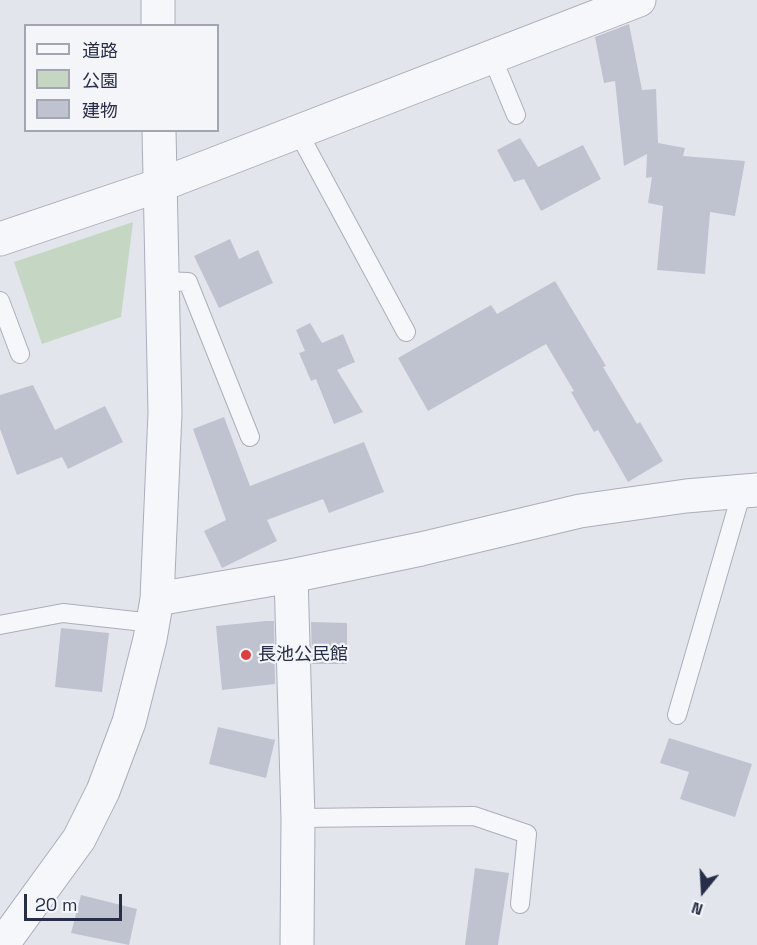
<!DOCTYPE html>
<html>
<head>
<meta charset="utf-8">
<style>
	body { margin:0 }
	#map { position:relative; width:757px; height:945px; overflow:hidden; background:#e3e5ec; font-family:"Space Grotesk","Noto Sans JP",sans-serif }
	canvas { display:block }
	.legend { position:absolute; left:24px; top:24px; width:195px; height:108px; box-sizing:border-box; background:#f3f5f9; border:2px solid #a2a5b2; margin:0; padding:8px 10px; list-style:none; font-size:18px; color:#282e47 }
	.legend li { display:flex; align-items:center; gap:12px; height:30px }
	.legend b { width:30px; border:2px solid #a2a5b2 }
	.north { position:absolute; left:673px; top:861px; width:60px; height:60px; -webkit-text-stroke:4px #f3f5f9; paint-order:stroke; rotate:198deg; font-size:16px; font-weight:700; line-height:24px; text-align:center; color:#282e47 }
	.north::after { content:''; display:block; margin:auto; width:21px; height:27px; background:#282e47; clip-path:polygon(50% 0,100% 100%,50% 72%,0 100%) }
	.scale { position:absolute; left:24px; top:894px; width:98px; height:27px; box-sizing:border-box; border:3px solid #282e47; border-top:0; padding-left:8px; font-size:18px; line-height:21px; white-space:nowrap; color:#282e47; -webkit-text-stroke:4px #f3f5f9; paint-order:stroke }
</style>
</head>
<body>
<div id="map">
<canvas width="757" height="945"></canvas>
<ul class="legend">
<li><b style="height:8px;background:#f6f7fa"></b>道路</li>
<li><b style="height:16px;background:#c5d7c3"></b>公園</li>
<li><b style="height:16px;background:#bfc3d0"></b>建物</li>
</ul>
<div class="north">N</div>
<div class="scale">20 m</div>
</div>
<script>
const ctx = document.querySelector('canvas').getContext('2d');
ctx.lineJoin = 'round';
function fillPath(path, color) { ctx.fillStyle = color; ctx.fill(path, 'evenodd'); }
const poly = rows => new Path2D(rows.map(r => 'M' + r).join(''));
function trace(path, color, width, dash) { ctx.strokeStyle = color; ctx.lineWidth = width; ctx.lineCap = dash ? 'butt' : 'round'; ctx.setLineDash(dash || []); ctx.stroke(path); }
function write(font, color, halo, rows, align = 'center') {
  ctx.font = font + ' "Space Grotesk","Noto Sans JP",sans-serif'; ctx.lineWidth = 4.5; ctx.setLineDash([]); ctx.textBaseline = 'middle'; ctx.strokeStyle = halo; ctx.fillStyle = color; for (const [text, x, y, turn = 0] of rows) {
    ctx.save(); ctx.translate(x, y); ctx.rotate((+turn || 0) * Math.PI / 180); ctx.textAlign = isNaN(turn) ? turn : align; if (halo) ctx.strokeText(text, 0, 0); ctx.fillText(text, 0, 0); ctx.restore();
  }
}
fillPath(poly([
	[133,222,121,317,42,344,14,262]
]), '#c5d7c3');
fillPath(poly([
	[629,24,642,90,656,89,658,143,685,148,683,156,745,161,735,216,710,212,705,274,657,270,663,206,648,203,652,177,646,178,647,154,624,166,615,81,604,83,595,37],
	[520,138,538,167,583,145,601,179,541,211,524,179,514,182,497,150],
	[230,239,239,259,258,250,273,283,219,308,194,256],
	[555,281,606,366,603,367,637,424,640,422,663,461,628,482,598,430,594,432,571,392,574,391,546,344,428,411,398,358,491,305,497,314],
	[310,323,322,343,343,334,355,362,337,370,363,412,334,424,316,379,311,381,299,353,305,351,296,330],
	[33,385,55,430,105,406,123,442,68,469,62,457,17,475,0,429,0,395],
	[224,417,250,486,364,442,384,492,329,513,323,499,267,520,277,541,222,568,204,531,226,520,193,429],
	[266,621,274,621,275,684,222,690,216,626],
	[311,622,347,623,347,664,312,664],
	[61,628,109,633,102,692,55,687],
	[218,727,275,740,266,778,209,764],
	[669,738,752,764,735,817,680,799,689,772,660,763],
	[475,868,509,873,498,945,465,945],
	[81,895,137,909,129,945,71,933]
]), '#bfc3d0');
const service = poly([
	[492,57,516,115],
	[298,132,406,332],
	[162,281,188,282,250,437],
	[0,301,20,354],
	[0,625,63,613,153,623],
	[677,715,742,491],
	[298,818,474,816,527,834,520,904]
]);
const minor = poly([
	[0,239,160,185,639,0],
	[291,576,298,818,297,945]
]);
const tertiary = poly([
	[158,0,158,26],
	[157,599,291,576,421,549,580,511,686,496,757,490],
	[2,945,79,839,103,791,129,722,150,639,157,599,165,413,159,130]
]);
trace(service, '#abaeba', 20);
trace(minor, '#abaeba', 35);
trace(tertiary, '#abaeba', 35);
trace(service, '#f6f7fa', 18);
trace(minor, '#f6f7fa', 33);
trace(tertiary, '#f6f7fa', 33);
for (const [x, y, r, color] of [
	[246,655,6,"#dd403c"]
]) { const dot = new Path2D(); dot.arc(x, y, r, 0, 2 * Math.PI); ctx.fillStyle = color; ctx.fill(dot); trace(dot, '#f3f5f9', 2); }
write('18px', '#282e47', '#f3f5f9', [
	["長池公民館",258,655]
], 'left');
</script>
</body>
</html>
